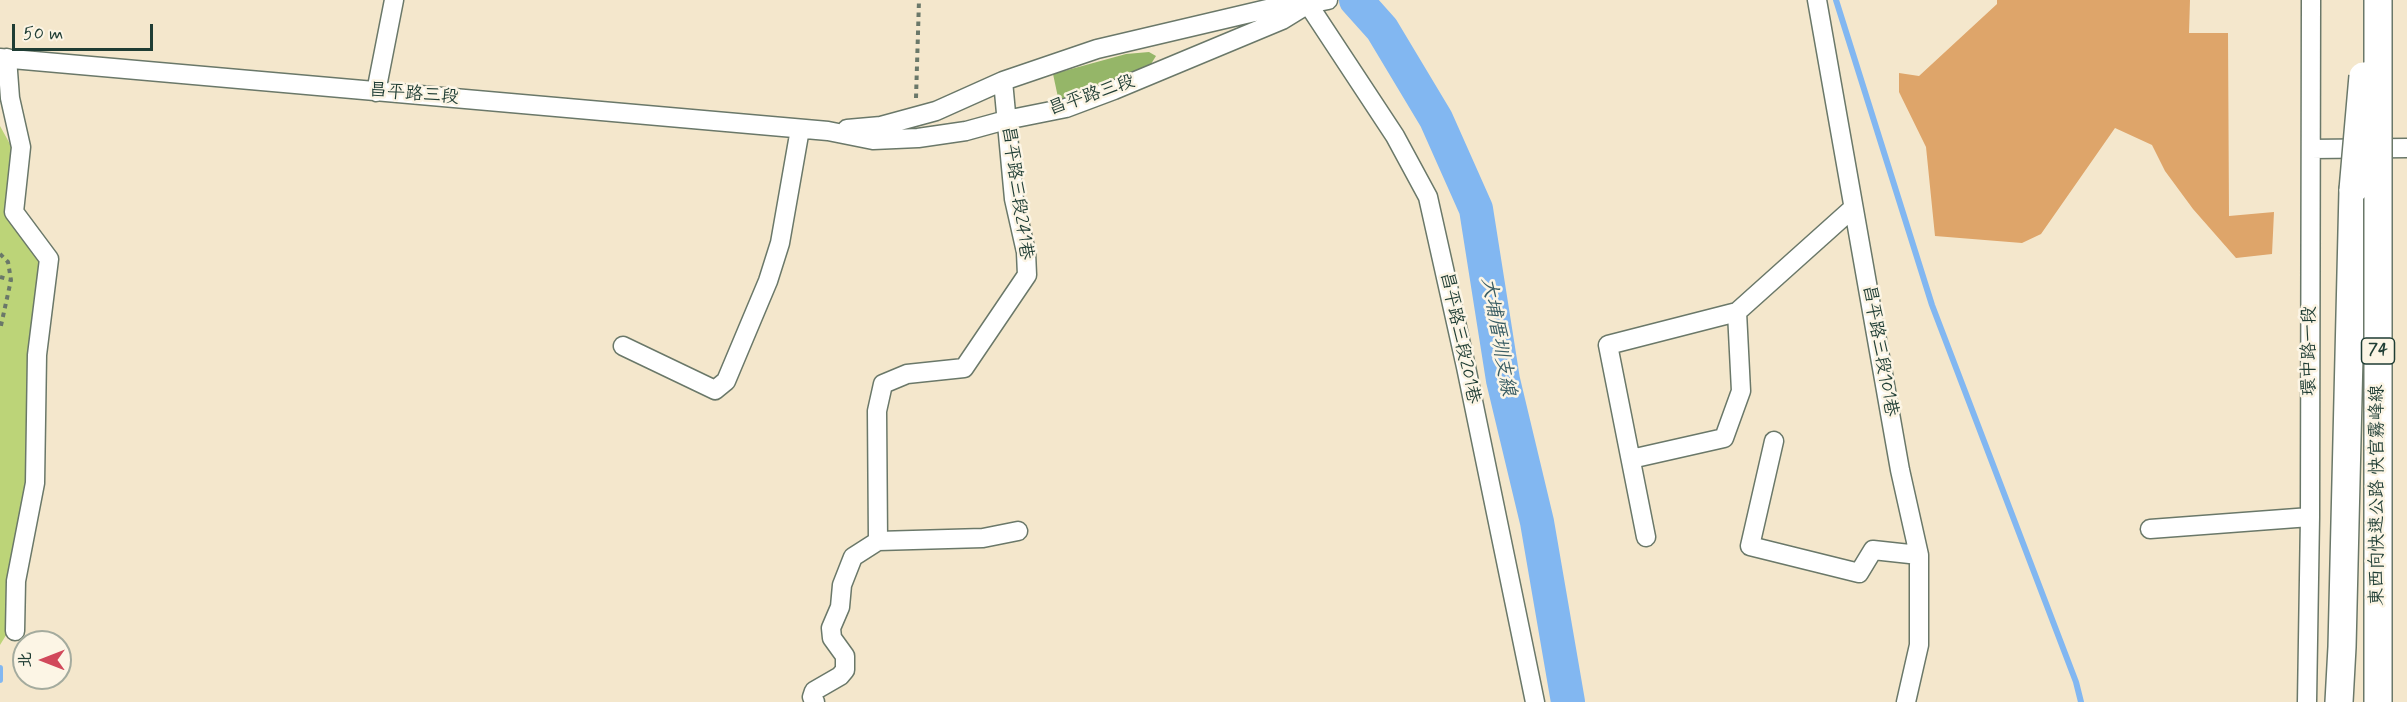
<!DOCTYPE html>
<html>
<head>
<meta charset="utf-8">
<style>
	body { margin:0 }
	#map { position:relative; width:2407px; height:702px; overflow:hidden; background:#f4e7cc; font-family:Mynerve,"LXGW WenKai TC",sans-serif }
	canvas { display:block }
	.north { position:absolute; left:12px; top:630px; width:60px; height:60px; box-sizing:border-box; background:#fcf5e5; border:2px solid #a4ab9e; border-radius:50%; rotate:270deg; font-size:16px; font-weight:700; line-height:24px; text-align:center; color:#1f3d34 }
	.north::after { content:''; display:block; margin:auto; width:21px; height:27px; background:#d1495b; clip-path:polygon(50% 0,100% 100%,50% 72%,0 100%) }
	.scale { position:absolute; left:12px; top:24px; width:141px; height:27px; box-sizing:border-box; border:3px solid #1f3d34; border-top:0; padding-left:8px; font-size:18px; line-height:21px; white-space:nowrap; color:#1f3d34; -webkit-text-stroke:4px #fcf5e5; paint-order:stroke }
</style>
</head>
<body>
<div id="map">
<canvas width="2407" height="702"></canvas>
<div class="north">北</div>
<div class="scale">50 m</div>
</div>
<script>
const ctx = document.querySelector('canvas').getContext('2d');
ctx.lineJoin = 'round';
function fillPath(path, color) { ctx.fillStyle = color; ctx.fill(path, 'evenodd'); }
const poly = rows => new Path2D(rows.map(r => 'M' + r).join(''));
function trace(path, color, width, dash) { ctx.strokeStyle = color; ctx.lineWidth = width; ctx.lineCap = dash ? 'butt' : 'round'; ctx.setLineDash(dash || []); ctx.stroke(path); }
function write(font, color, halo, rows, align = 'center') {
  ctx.font = font + ' Mynerve,"LXGW WenKai TC",sans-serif'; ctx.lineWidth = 5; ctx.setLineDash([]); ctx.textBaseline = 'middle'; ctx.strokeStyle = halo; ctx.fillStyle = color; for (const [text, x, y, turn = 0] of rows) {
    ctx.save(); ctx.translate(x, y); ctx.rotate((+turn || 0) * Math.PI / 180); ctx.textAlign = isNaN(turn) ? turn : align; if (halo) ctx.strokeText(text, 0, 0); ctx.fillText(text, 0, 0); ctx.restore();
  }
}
fillPath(poly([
	[0,126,15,153,25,181,25,210,32,236,46,252,31,484,8,632,0,645]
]), '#bcd478');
fillPath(poly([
	[1149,52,1156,56,1151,64,1133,77,1059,102,1053,74,1126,54]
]), '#95b668');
trace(poly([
	[1836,0,1932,305,2076,682,2081,702],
	[0,668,0,680]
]), '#82b7f1', 6);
trace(poly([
	[1356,0,1382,29,1436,119,1476,209,1503,380,1537,522,1568,702]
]), '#82b7f1', 34);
fillPath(poly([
	[1997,0,2190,0,2189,33,2228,33,2229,216,2274,212,2272,254,2236,258,2193,209,2165,171,2152,145,2115,128,2041,234,2022,243,1935,236,1926,147,1899,92,1899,73,1919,76,1997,4]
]), '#dea56a');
const minor = poly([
	[1302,0,1308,4,1395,136,1428,197,1466,367,1535,702],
	[1817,0,1900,470,1919,555,1919,645,1906,702],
	[0,58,828,131,873,140,918,138,966,131,1006,120,1066,108,1114,90,1282,20,1308,4],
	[7,58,10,98,21,147,14,212,49,259,37,355,35,483,16,581,15,631],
	[376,92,394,0],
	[847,129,881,126,936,111,1003,81,1097,49,1280,6,1308,4,1328,0],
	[2311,149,2407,148],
	[623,346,715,390,726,381,768,281,780,243,800,129],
	[1774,441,1750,546,1859,573,1873,550,1919,555],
	[1631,459,1724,438,1741,391,1737,312,1853,208],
	[2150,529,2310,517],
	[1646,537,1608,345,1737,312],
	[878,541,877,411,883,384,907,374,964,368,1027,275,1026,252,1014,199,1003,81],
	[815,702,812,697,814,691,840,676,845,670,845,656,832,638,831,628,840,607,842,585,853,557,878,541,983,538,1018,531],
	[2307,702,2310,517,2311,0]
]);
const highway = poly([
	[2339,702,2342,647,2353,190]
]);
trace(minor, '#6a7869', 21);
trace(highway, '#6a7869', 30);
trace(poly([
	[916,98,919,0],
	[0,254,8,262,11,280,0,330],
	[0,277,11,280]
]), '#6a7869', 4, [4.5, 4.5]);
trace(minor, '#fff', 18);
trace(highway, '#fff', 27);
const highwayBridge = poly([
	[2353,190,2363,76],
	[2378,702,2378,0]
]);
trace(highwayBridge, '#6a7869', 30, []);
trace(highwayBridge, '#fff', 27);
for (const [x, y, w] of [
	[2378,351,33]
]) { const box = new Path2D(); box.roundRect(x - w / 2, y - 13, w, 26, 4.5); ctx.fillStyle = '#fcf5e5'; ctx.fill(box); trace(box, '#1f3d34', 1.5); }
write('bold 16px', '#1f3d34', null, [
	["74",2378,351]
]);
write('18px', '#1f3d34', '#fcf5e5', [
	["昌平路三段",414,95,5],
	["昌平路三段",1092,96,-19],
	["昌平路三段241巷",1016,193,82],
	["昌平路三段201巷",1459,338,78],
	["昌平路三段101巷",1879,351,80],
	["環中路一段",2310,351,-90],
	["東西向快速公路 快官霧峰線",2378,495,-90]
]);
write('italic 20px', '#385c63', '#fcf5e5', [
	["大埔厝圳支線",1497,337,80]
]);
</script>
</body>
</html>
